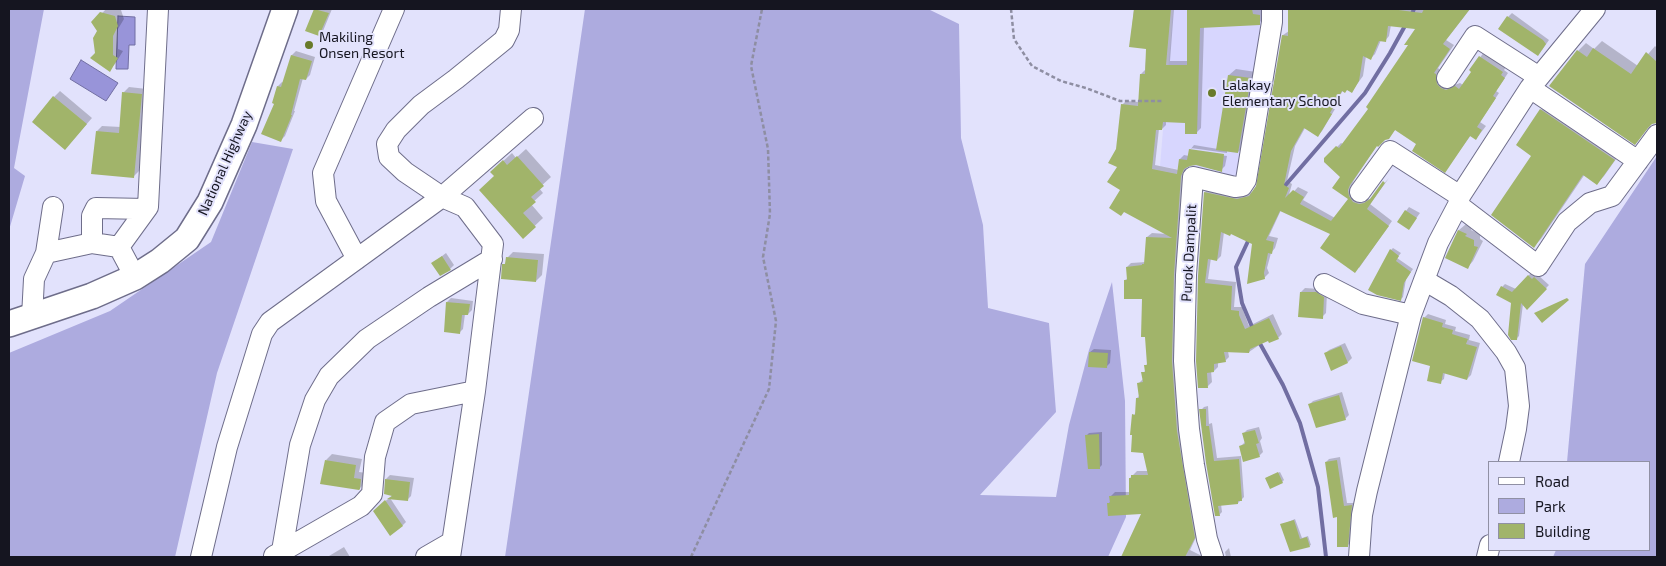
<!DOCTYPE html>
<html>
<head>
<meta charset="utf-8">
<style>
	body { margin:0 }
	#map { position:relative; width:1666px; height:566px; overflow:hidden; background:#e2e2fc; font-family:"Exo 2",sans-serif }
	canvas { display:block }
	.frame { position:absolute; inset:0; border:10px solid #151520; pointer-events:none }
	.legend { position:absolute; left:1488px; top:461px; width:162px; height:90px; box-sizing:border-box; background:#e2e2fc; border:1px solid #9090a4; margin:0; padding:6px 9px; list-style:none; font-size:15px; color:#151520 }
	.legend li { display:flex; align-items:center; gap:10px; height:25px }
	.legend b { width:25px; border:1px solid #9090a4 }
</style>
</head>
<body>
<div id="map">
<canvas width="1666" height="566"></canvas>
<div class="frame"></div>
<ul class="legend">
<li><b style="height:6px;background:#fff"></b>Road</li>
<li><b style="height:14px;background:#adabdf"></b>Park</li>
<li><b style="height:14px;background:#a1b46a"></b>Building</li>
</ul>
</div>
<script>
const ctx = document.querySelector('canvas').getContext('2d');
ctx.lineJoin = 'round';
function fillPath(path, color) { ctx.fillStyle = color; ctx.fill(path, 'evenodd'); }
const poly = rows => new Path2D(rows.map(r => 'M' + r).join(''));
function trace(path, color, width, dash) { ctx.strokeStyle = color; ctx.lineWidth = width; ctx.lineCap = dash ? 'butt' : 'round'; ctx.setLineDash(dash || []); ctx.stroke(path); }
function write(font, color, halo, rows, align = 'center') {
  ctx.font = font + ' "Exo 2",sans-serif'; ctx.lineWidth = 4; ctx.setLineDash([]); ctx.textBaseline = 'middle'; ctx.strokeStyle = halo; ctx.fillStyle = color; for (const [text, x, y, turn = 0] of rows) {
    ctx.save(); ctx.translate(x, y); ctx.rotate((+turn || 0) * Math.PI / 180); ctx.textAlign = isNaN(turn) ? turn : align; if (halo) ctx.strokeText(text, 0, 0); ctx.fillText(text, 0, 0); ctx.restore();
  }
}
fillPath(poly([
	[1173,9,1269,9,1239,180,1160,166]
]), '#d7d6fe');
fillPath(poly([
	[9,9,44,9,14,168,25,176,9,230],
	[585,9,928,9,959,24,961,138,983,225,988,308,1049,323,1056,412,980,495,1056,497,1069,425,1089,350,1112,282,1125,401,1126,517,1108,557,505,557],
	[252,142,293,149,217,373,175,557,9,557,9,353,110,311,211,242],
	[1657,156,1657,557,1553,557,1556,550,1650,550,1650,462,1567,462,1585,264]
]), '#adabdf');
const water = poly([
	[118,16,135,17,135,45,129,45,128,69,116,69,118,16],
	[81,60,118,83,106,101,70,79,81,60]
]);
fillPath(water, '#9894d9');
trace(water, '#716ea2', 1);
fillPath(poly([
	[106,9,121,10,124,19,118,29,118,49,123,51,115,64,109,70,96,54,98,30,93,23],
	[316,9,332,9,323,31,319,35,307,30],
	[1134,9,1174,9,1170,61,1188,61,1188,9,1264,9,1263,19,1259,23,1204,27,1201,128,1196,133,1186,121,1166,121,1166,125,1162,129,1159,129,1155,165,1179,170,1180,159,1184,155,1189,156,1190,150,1194,145,1218,149,1229,75,1236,69,1256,72,1244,146,1238,152,1227,150,1227,153,1191,148,1191,151,1227,156,1225,166,1221,170,1196,164,1187,166,1185,170,1178,269,1198,533,1190,550,1204,557,1123,557,1143,512,1109,503,1111,501,1111,496,1115,492,1130,492,1130,478,1137,471,1149,471,1134,415,1136,412,1137,398,1140,395,1139,383,1143,379,1143,373,1146,370,1145,366,1148,363,1144,298,1125,280,1128,278,1127,267,1131,263,1146,262,1147,237,1152,233,1167,234,1122,189,1118,167,1117,149,1122,105,1126,101,1139,102,1141,74,1145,70,1147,47,1130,46],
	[1289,9,1429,9,1438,14,1442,9,1470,9,1446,40,1454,45,1438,68,1440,70,1440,79,1452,86,1460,83,1463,85,1473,71,1471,70,1484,52,1506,67,1504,70,1508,73,1496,91,1499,93,1480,122,1486,126,1476,139,1471,135,1445,171,1418,143,1396,129,1388,138,1384,139,1377,145,1354,180,1352,185,1353,192,1364,200,1370,199,1389,178,1370,204,1392,221,1359,268,1332,233,1281,210,1269,236,1278,238,1275,248,1271,253,1267,268,1269,273,1264,278,1254,243,1231,233,1224,232,1221,256,1217,260,1211,258,1208,279,1236,282,1234,307,1243,307,1243,310,1249,326,1273,314,1282,334,1278,338,1268,339,1249,352,1228,351,1229,357,1225,361,1218,362,1218,367,1214,371,1211,371,1212,382,1208,386,1199,387,1205,192,1209,188,1242,195,1253,192,1257,187,1283,35,1289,31],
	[1391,25,1417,28,1410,44,1370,108,1343,144,1341,143,1326,158,1342,177,1349,199,1335,218,1303,200,1308,192,1298,187,1288,198,1292,184,1287,181,1295,146,1305,128,1318,135,1322,131,1335,109,1333,109,1343,90,1347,89,1352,91,1363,76,1366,56,1371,58,1375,54,1381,40,1385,41,1389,36],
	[1512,13,1549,40,1542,50,1508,17],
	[1602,41,1638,66,1655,46,1657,48,1657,122,1652,123,1635,143,1578,51,1586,43,1594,49],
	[296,51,315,57,310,75,306,79,303,78,294,111,295,111,285,136,281,140,275,103,274,102,278,86,282,82,284,83,292,55],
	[129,87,147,89,139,171,133,177,97,131,102,126,121,127,123,93],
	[60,91,92,118,71,142,54,97],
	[1548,103,1621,152,1604,176,1597,183,1585,174,1541,239,1534,246,1533,155,1541,110],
	[526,149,551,177,539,188,543,193,531,204,543,218,523,237,496,176,500,164,512,153,516,158],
	[1409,207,1420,213,1412,224,1406,211],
	[1466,224,1472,227,1471,230,1480,234,1480,239,1483,241,1473,261,1467,268,1447,258,1459,230],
	[1393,248,1401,253,1397,258,1413,269,1406,279,1403,297,1401,299,1391,250],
	[513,252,544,254,542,275,536,281,504,265,506,262,507,258],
	[446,253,454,265,450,269,433,263],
	[1531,273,1536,277,1538,275,1549,285,1527,308,1523,304,1519,336,1516,339,1512,302,1502,287,1505,284,1516,289],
	[1305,288,1320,289,1327,293,1326,313,1322,317,1301,292],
	[451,298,473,301,472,310,468,314,465,314,463,329,459,333,447,302],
	[1428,314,1446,320,1445,324,1456,327,1455,331,1470,335,1469,340,1480,343,1471,375,1467,379,1445,372,1444,379,1440,382,1432,365,1424,318],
	[1345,343,1352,358,1348,362,1325,354,1329,350],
	[1094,349,1111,350,1110,363,1106,367,1090,352],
	[1342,392,1349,415,1345,419,1309,405,1313,401],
	[1208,406,1209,424,1212,423,1217,458,1241,456,1244,497,1238,503,1221,504,1222,512,1219,515,1201,410,1204,407],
	[1259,427,1262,438,1260,441,1263,452,1259,456,1240,447,1245,442,1243,434,1247,430],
	[1102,432,1102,465,1099,468,1086,436,1089,433],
	[332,454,362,459,359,472,367,473,365,483,359,489,326,460],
	[1340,457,1347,503,1355,503,1351,542,1347,546,1326,462,1329,459],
	[1280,472,1284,480,1282,482,1268,477],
	[390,475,414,478,411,496,407,500,390,498,406,522,402,526,378,507,393,495,386,479],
	[1295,519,1302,538,1308,536,1311,545,1309,546,1281,525],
	[344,547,350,557,327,557,329,556],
	[1229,548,1231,557,1226,557,1225,552]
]), '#0003');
trace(poly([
	[1411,16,1414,9],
	[1283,188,1365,93,1390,53,1406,24],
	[1249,239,1236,267,1242,303,1253,329],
	[1258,340,1283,385,1300,423,1318,487,1326,557]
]), '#716ea2', 4);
fillPath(poly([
	[314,9,329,13,319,36,305,31],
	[1134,9,1171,9,1166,65,1187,65,1187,9,1252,9,1253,14,1260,15,1260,25,1200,28,1197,134,1185,134,1185,123,1163,122,1162,130,1156,130,1152,169,1177,174,1179,159,1187,160,1189,149,1224,154,1222,172,1196,165,1190,166,1184,169,1181,176,1174,274,1172,361,1177,431,1195,538,1185,557,1121,557,1141,514,1108,516,1107,503,1110,503,1109,496,1129,495,1129,478,1131,478,1131,475,1148,475,1143,453,1131,452,1132,435,1130,435,1132,414,1135,415,1136,398,1139,398,1137,383,1143,382,1141,372,1145,372,1144,365,1147,365,1145,337,1141,337,1142,299,1124,299,1124,280,1127,280,1126,267,1142,265,1142,264,1144,264,1146,237,1172,238,1124,212,1121,216,1109,208,1120,190,1107,182,1117,167,1108,163,1116,149,1121,104,1138,106,1140,74,1145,74,1146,49,1129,47],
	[1288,9,1391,9,1422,13,1424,9,1470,9,1443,44,1450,49,1434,73,1436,74,1437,84,1441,88,1446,90,1455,86,1459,89,1471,72,1469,70,1479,56,1503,72,1501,75,1505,78,1493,96,1496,98,1477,127,1482,130,1476,140,1470,136,1445,173,1412,151,1416,144,1395,130,1389,139,1385,140,1378,147,1377,146,1350,185,1348,190,1349,196,1353,202,1359,204,1364,203,1370,199,1383,181,1385,183,1367,209,1389,226,1355,273,1320,248,1330,234,1280,211,1266,240,1274,242,1272,254,1268,253,1264,273,1265,279,1247,284,1252,244,1231,234,1230,236,1221,232,1217,261,1208,259,1205,283,1232,286,1231,310,1239,311,1239,315,1245,329,1269,318,1279,339,1269,343,1268,341,1250,349,1249,353,1224,352,1226,362,1214,364,1214,372,1207,373,1208,388,1198,388,1196,361,1198,276,1204,192,1237,199,1249,196,1256,186,1282,35,1288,36],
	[1388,26,1415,29,1404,45,1408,45,1366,107,1368,109,1339,148,1336,146,1324,158,1324,162,1340,177,1332,188,1348,199,1331,221,1300,204,1304,197,1293,190,1285,198,1289,188,1284,185,1291,151,1304,128,1318,137,1332,114,1330,113,1342,91,1345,93,1347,90,1352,93,1359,81,1363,56,1371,60,1379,41,1386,42],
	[100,12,115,16,118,26,113,36,113,55,118,58,110,72,90,58,95,53,93,38,97,31,91,22],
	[1507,16,1543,40,1546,44,1538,56,1498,29],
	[1593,48,1631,74,1646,52,1657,62,1657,123,1652,124,1648,128,1635,145,1549,86,1577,50,1587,57],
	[291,55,312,61,306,80,300,79,291,115,292,115,281,142,261,134,274,104,272,103,277,86,281,87],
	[1228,75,1251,78,1238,153,1216,150],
	[122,92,142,94,134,178,91,174,96,131,119,133],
	[53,96,87,124,65,150,32,122],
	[1540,109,1615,160,1597,185,1583,175,1534,248,1491,215,1531,156,1516,145],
	[517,156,544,186,531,197,536,202,523,213,536,227,523,239,479,190,494,176,490,172,503,160,507,165],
	[1405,210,1417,218,1409,230,1397,222],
	[1458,230,1467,234,1465,236,1474,240,1474,246,1478,247,1468,269,1445,258],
	[1390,249,1399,256,1396,261,1411,272,1404,283,1401,301,1377,295,1368,290],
	[442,256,451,270,440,276,431,263],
	[506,257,538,260,536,282,501,279,502,264,505,264],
	[1528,275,1532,279,1534,277,1547,289,1527,310,1521,303,1517,340,1511,340,1508,335,1511,303,1496,295,1501,286,1512,292],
	[1300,292,1316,292,1324,297,1323,319,1298,317],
	[1567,298,1569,300,1542,323,1534,313],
	[446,302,470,304,468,315,462,315,460,334,444,332],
	[1423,317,1443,323,1442,327,1453,330,1452,334,1468,339,1466,344,1477,347,1467,380,1443,373,1441,384,1427,381,1430,366,1412,361],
	[1341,346,1348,363,1331,371,1324,353],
	[1089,352,1108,353,1107,368,1088,367],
	[1339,395,1346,420,1316,428,1308,404],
	[1199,409,1206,409,1206,426,1209,426,1214,461,1239,459,1242,501,1238,501,1238,504,1218,506,1220,516,1215,516,1206,463],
	[1255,430,1259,443,1256,444,1260,457,1243,462,1239,446,1245,444,1242,433],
	[1099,434,1100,469,1088,469,1085,435],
	[325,460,356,465,354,478,361,479,360,489,359,490,320,484],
	[1337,460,1344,506,1352,505,1348,547,1337,547,1337,517,1333,518,1325,462],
	[1278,472,1283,483,1270,489,1265,478],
	[385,479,410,482,408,501,387,499,392,496,384,494],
	[385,500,403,526,390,536,373,511],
	[1294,520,1300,539,1307,537,1310,547,1290,552,1280,524]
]), '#a1b46a');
const minor = poly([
	[1447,78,1475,36,1539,77],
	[1530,88,1638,161],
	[1360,192,1390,151,1460,196],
	[1458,205,1538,266,1567,222,1590,203,1612,196,1657,135],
	[92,243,92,216,96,208,146,209],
	[119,247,148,207,158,9],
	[46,253,53,207],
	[357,259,326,201,323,173,394,9],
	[1424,280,1451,296,1480,319,1506,352,1515,368,1519,406,1516,429,1509,462],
	[1324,284,1363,304,1411,315],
	[32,317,34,279,46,253,92,243,119,247,135,277],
	[282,551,300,445,315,400,329,376,367,339,429,297,492,259],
	[274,556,361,506,372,494,375,457,385,422,411,404,475,391],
	[201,557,227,447,262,334,270,322,442,197,533,118],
	[426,557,452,542],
	[450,557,475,391,493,244,465,207,442,197,405,172,389,157,387,144,396,130,421,105,456,79,504,40,509,30,511,9],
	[1213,557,1207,539,1194,465,1189,429,1184,361,1186,275,1193,177,1235,187,1242,186,1246,180,1272,22,1272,9],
	[1359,557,1362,515,1367,491,1411,315,1438,243,1458,205,1460,196,1530,88,1595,9],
	[1487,557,1490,545]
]);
const major = poly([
	[9,324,92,296,135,277,160,261,187,239,210,202,244,125,285,9]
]);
trace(minor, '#6e6d8a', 22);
trace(major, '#6e6d8a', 28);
trace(poly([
	[1011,9,1014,39,1032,66,1061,81,1086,88,1120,101,1163,101],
	[691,557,769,389,776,321,763,257,770,214,768,149,751,66,762,9]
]), '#8e8ea2', 2.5, [4, 2.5]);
trace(minor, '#fff', 20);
trace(major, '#fff', 25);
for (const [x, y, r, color] of [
	[309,45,5,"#687a29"],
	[1212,93,5,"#687a29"]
]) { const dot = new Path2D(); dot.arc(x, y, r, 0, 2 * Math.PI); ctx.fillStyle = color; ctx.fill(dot); trace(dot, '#e2e2fc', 2); }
write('14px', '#151520', '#e2e2fc', [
	["Makiling",319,37],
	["Onsen Resort",319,53],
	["Lalakay",1222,85],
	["Elementary School",1222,101]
], 'left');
write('14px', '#151520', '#e2e2fc', [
	["National Highway",225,163,-66],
	["Purok Dampalit",1189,253,-87]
]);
</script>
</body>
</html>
